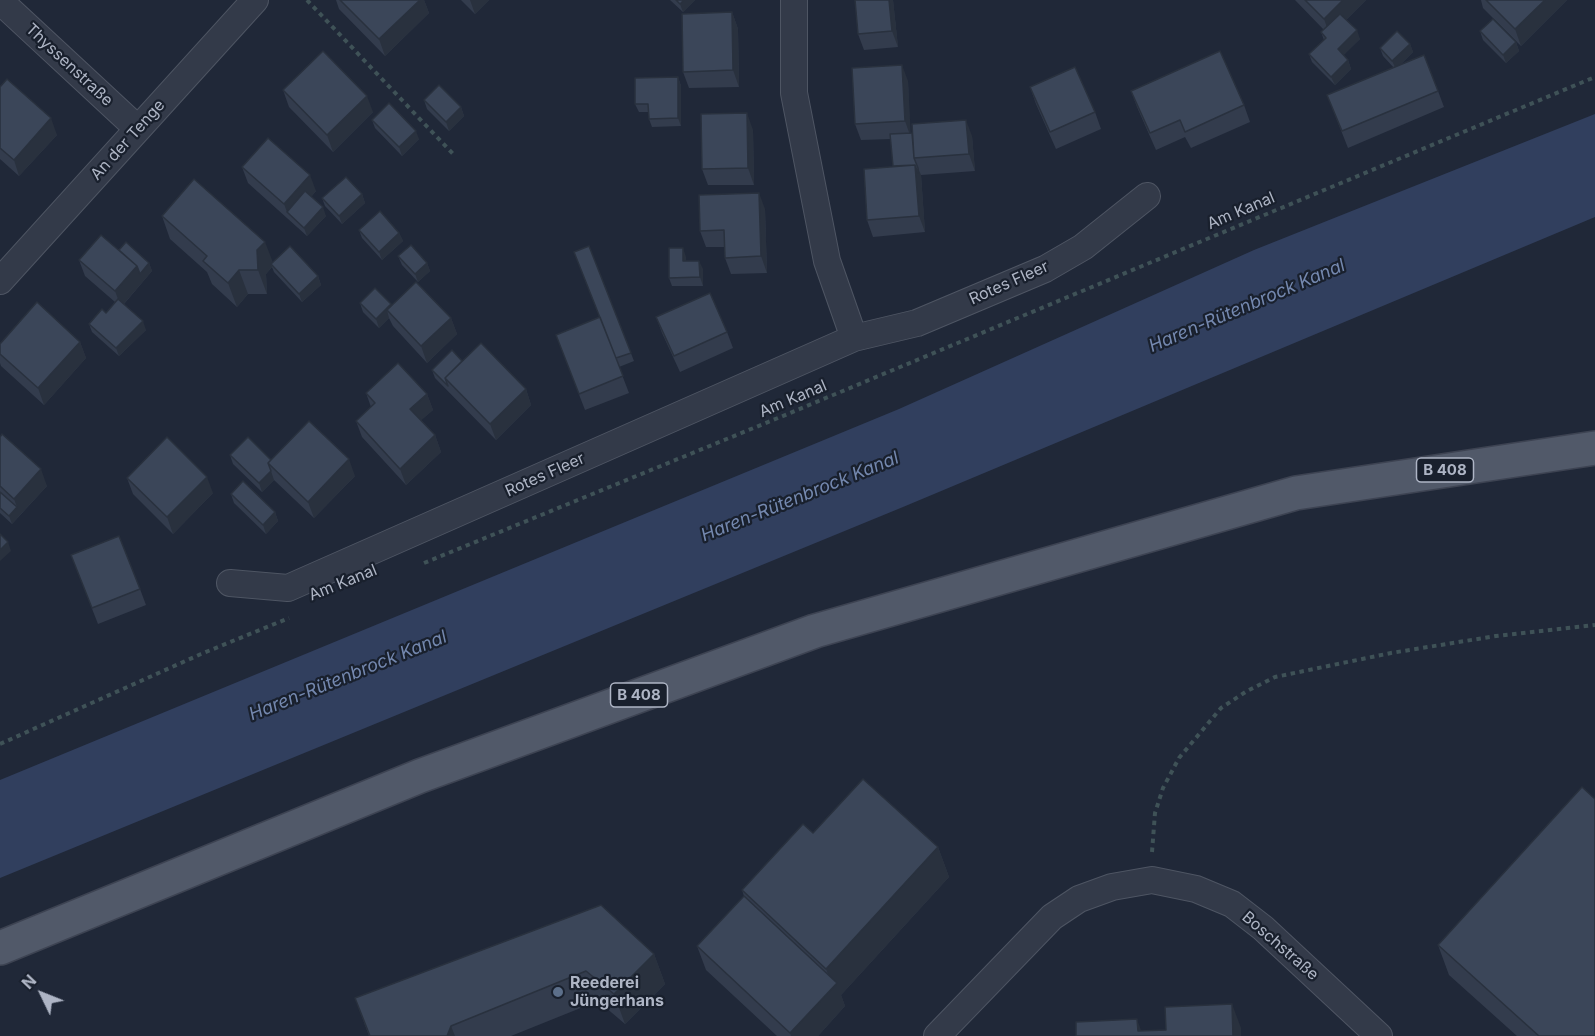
<!DOCTYPE html>
<html>
<head>
<meta charset="utf-8">
<style>
	body { margin:0 }
	#map { position:relative; width:1595px; height:1036px; overflow:hidden; background:#202838; font-family:Inter,sans-serif }
	canvas { display:block }
	.north { position:absolute; left:12px; top:964px; width:60px; height:60px; -webkit-text-stroke:4px #19202d; paint-order:stroke; rotate:313deg; font-size:16px; font-weight:700; line-height:24px; text-align:center; color:#aeb5c5 }
	.north::after { content:''; display:block; margin:auto; width:21px; height:27px; background:#aeb5c5; clip-path:polygon(50% 0,100% 100%,50% 72%,0 100%) }
</style>
</head>
<body>
<div id="map">
<canvas width="1595" height="1036"></canvas>
<div class="north">N</div>
</div>
<script>
const ctx = document.querySelector('canvas').getContext('2d');
ctx.lineJoin = 'round';
function fillPath(path, color) { ctx.fillStyle = color; ctx.fill(path, 'evenodd'); }
const poly = rows => new Path2D(rows.map(r => 'M' + r).join(''));
function trace(path, color, width, dash) { ctx.strokeStyle = color; ctx.lineWidth = width; ctx.lineCap = dash ? 'butt' : 'round'; ctx.setLineDash(dash || []); ctx.stroke(path); }
function write(font, color, halo, rows, align = 'center') {
  ctx.font = font + ' Inter,sans-serif'; ctx.lineWidth = 4.5; ctx.setLineDash([]); ctx.textBaseline = 'middle'; ctx.strokeStyle = halo; ctx.fillStyle = color; for (const [text, x, y, turn = 0] of rows) {
    ctx.save(); ctx.translate(x, y); ctx.rotate((+turn || 0) * Math.PI / 180); ctx.textAlign = isNaN(turn) ? turn : align; if (halo) ctx.strokeText(text, 0, 0); ctx.fillText(text, 0, 0); ctx.restore();
  }
}
fillPath(poly([
	[1595,114,1595,217,903,507,0,878,0,780,899,409,1254,250]
]), '#313f5e');
const street = poly([
	[794,0,794,93,827,261,854,338],
	[0,1,138,129],
	[0,281,255,0],
	[230,583,288,588,854,338,917,323,1045,269,1083,247,1147,196],
	[937,1036,1052,917,1079,899,1112,887,1152,880,1196,889,1232,904,1263,928,1379,1036]
]);
const primary = poly([
	[0,948,420,776,815,631,1296,493,1595,448]
]);
trace(street, '#4e5563', 28);
trace(primary, '#3d4352', 36);
trace(poly([
	[307,0,454,155],
	[424,563,778,418,1595,77],
	[0,744,201,654,289,618],
	[1152,852,1155,813,1163,788,1179,758,1221,708,1247,691,1275,677,1391,653,1496,636,1595,625]
]), '#3f5257', 4, [4.5, 4.5]);
trace(street, '#333a49', 26);
trace(primary, '#515969', 33);
fillPath(poly([
	[336,0,424,0,429,13,385,56,339,9],
	[461,0,489,0,475,14],
	[670,0,695,0,683,12],
	[893,0,898,47,864,50,858,34],
	[1295,0,1366,0,1346,20,1360,39,1343,55,1348,60,1351,69,1335,85,1312,62,1309,54,1324,40,1321,32,1324,30],
	[1481,0,1567,0,1521,46,1483,8],
	[732,12,738,29,739,87,689,88,683,72],
	[1480,31,1516,42,1519,51,1506,63,1483,40],
	[1410,44,1413,52,1400,65,1438,91,1444,107,1348,148,1327,95,1394,68,1383,56,1380,48],
	[678,77,681,86,681,126,652,127,649,119,649,112,639,112,635,104],
	[908,81,910,133,972,136,975,171,921,175,925,232,873,237,867,220,893,167,891,139,861,140,855,124],
	[0,87,57,135,19,176,0,159],
	[1030,87,1095,112,1101,129,1056,149,1036,104],
	[283,90,373,112,333,152,289,107],
	[1131,91,1244,105,1250,122,1191,148,1185,137,1156,150,1137,107],
	[424,100,461,107,464,116,449,131,427,109],
	[372,120,419,139,402,156,375,128],
	[753,130,754,185,708,185,702,169],
	[242,167,316,191,311,197,326,216,307,236,248,183],
	[362,194,365,203,342,224,325,206,322,198],
	[765,209,767,273,731,274,725,258,724,247,706,247,700,231],
	[162,216,272,262,318,276,321,285,302,302,274,272,272,267,266,274,267,294,248,294,237,307,212,284,207,272,170,239],
	[359,230,399,233,403,241,382,260,362,238],
	[589,246,634,361,619,367,629,393,585,410,556,335,599,317],
	[119,250,149,263,152,271,124,304,146,330,119,356,92,332,89,324,106,313,115,302,85,276,79,260],
	[398,256,427,263,430,271,418,282,402,265],
	[686,257,686,261,703,269,703,286,672,286,669,278],
	[360,303,392,305,451,318,457,334,427,363,393,326,389,318,379,328,363,312],
	[656,317,727,332,733,348,680,372,662,333],
	[80,342,86,358,44,405,1,366,0,363,0,344],
	[462,361,526,389,531,405,496,440,435,378,432,370],
	[366,393,427,394,433,410,421,420,435,435,441,452,406,485,362,437,356,421,371,407],
	[0,437,47,486,12,524,0,513],
	[230,455,271,460,355,476,314,518,274,480,262,492,233,464],
	[127,478,213,493,173,534,133,494],
	[231,494,275,512,278,521,266,534,234,503],
	[71,555,140,589,146,605,98,624],
	[813,833,938,847,949,877,841,995,845,1006,818,1036,777,1036,706,970,697,946,744,896,742,890],
	[1438,945,1595,1036,1517,1036,1449,975],
	[654,954,665,984,625,1024,598,1001,511,1036,369,1036,355,998]
]), '#333c4d');
fillPath(poly([
	[420,0,424,0,429,13,385,56,379,39],
	[470,0,489,0,475,14],
	[684,0,695,0,683,12,680,4],
	[889,0,893,0,898,47,892,31],
	[1343,0,1366,0,1330,36,1324,19],
	[1545,0,1567,0,1521,46,1515,29],
	[732,12,738,29,739,87,733,70],
	[1357,30,1360,39,1341,58,1338,49],
	[1516,42,1519,51,1506,63,1503,55],
	[1410,44,1413,52,1396,69,1392,61],
	[1348,60,1351,69,1335,85,1331,77],
	[902,65,908,81,911,138,905,121],
	[678,77,681,86,681,126,678,118],
	[367,96,373,112,333,152,327,135],
	[461,107,464,116,449,131,446,122],
	[747,113,753,130,754,185,748,168],
	[51,118,57,135,19,176,14,160],
	[966,120,972,136,975,171,969,154],
	[416,131,419,139,402,156,399,147],
	[915,165,918,168,921,175,925,232,919,216],
	[310,175,316,191,293,218,287,212,284,204],
	[759,193,765,209,767,273,761,256],
	[362,194,365,203,342,224,339,216],
	[323,207,326,216,307,236,304,228],
	[399,233,403,241,382,260,379,252],
	[265,242,274,265,271,264,272,267,266,274,267,294,258,270,257,250],
	[683,248,686,257,686,269,683,261],
	[699,261,703,269,703,286,700,277],
	[149,263,152,271,121,307,115,291,137,266],
	[427,263,430,271,418,282,415,274],
	[239,270,248,294,237,307,228,283],
	[318,276,321,285,302,302,299,294],
	[391,304,394,313,387,310,389,318,379,328,376,319],
	[451,318,457,334,427,363,421,346],
	[143,321,146,330,119,356,116,348],
	[80,342,86,358,44,405,38,388],
	[526,389,531,405,496,440,490,424],
	[427,394,433,410,416,425,410,409],
	[435,435,441,452,406,485,400,469],
	[349,459,355,476,314,518,308,502],
	[41,469,47,486,20,515,14,499],
	[271,471,274,480,262,492,259,483],
	[207,477,213,493,173,534,167,517],
	[17,507,20,515,12,524,9,516],
	[275,512,278,521,266,534,263,525],
	[8,542,11,551,0,561,0,550],
	[938,847,949,877,841,995,845,1006,818,1036,791,1036,790,1033,833,987,826,969],
	[654,954,665,984,625,1024,614,994],
	[1232,1004,1241,1028,1241,1036,1233,1036],
	[1137,1019,1143,1036,1138,1031],
	[451,1026,455,1036,447,1036]
]), '#29313e');
const building = poly([
	[340,0,420,0,379,39,340,0],
	[676,0,684,0,680,4,676,0],
	[855,0,889,0,892,31,858,34,855,0],
	[1305,0,1343,0,1324,19,1305,0],
	[1486,0,1545,0,1515,29,1486,0],
	[732,12,733,70,683,72,682,14,732,12],
	[1340,14,1357,30,1338,49,1348,60,1331,77,1309,54,1326,38,1321,32,1340,14],
	[1493,19,1516,42,1503,55,1480,31,1493,19],
	[1397,31,1410,44,1392,61,1380,48,1397,31],
	[323,51,367,96,327,135,283,90,323,51],
	[1220,51,1244,105,1185,132,1180,120,1150,133,1131,91,1220,51],
	[1424,55,1438,91,1342,131,1327,95,1424,55],
	[902,65,905,121,855,124,852,68,902,65],
	[1075,67,1095,112,1050,132,1030,87,1075,67],
	[678,77,678,118,649,119,648,104,635,104,635,78,678,77],
	[7,79,51,118,14,160,0,148,0,87,7,79],
	[439,85,461,107,446,122,424,100,439,85],
	[389,103,416,131,399,147,372,120,389,103],
	[747,113,748,168,702,169,701,114,747,113],
	[966,120,969,154,914,158,912,124,966,120],
	[912,133,914,158,918,168,918,173,915,165,893,166,890,134,912,133],
	[268,138,310,175,284,204,242,167,268,138],
	[915,165,919,216,867,220,864,169,915,165],
	[346,177,362,194,339,216,322,198,346,177],
	[194,179,265,242,257,250,258,270,239,270,228,283,203,261,207,256,162,216,194,179],
	[305,191,323,207,304,228,287,212,305,191],
	[759,193,761,256,725,258,724,230,700,231,699,195,759,193],
	[380,211,399,233,379,252,359,230,380,211],
	[101,235,137,266,115,291,79,260,101,235],
	[126,242,149,263,140,274,137,266,119,250,126,242],
	[411,245,427,263,415,274,398,256,411,245],
	[290,246,318,276,299,294,271,264,290,246],
	[589,246,631,353,616,358,574,252,589,246],
	[669,248,683,248,683,261,699,261,700,277,669,278,669,248],
	[416,282,451,318,421,346,387,310,416,282],
	[375,288,391,304,376,319,360,303,375,288],
	[710,293,727,332,674,356,656,317,710,293],
	[118,299,143,321,116,348,89,324,102,309,106,313,118,299],
	[37,302,80,342,38,388,0,354,0,344,37,302],
	[600,317,623,376,579,394,556,335,600,317],
	[481,343,526,389,490,424,445,378,481,343],
	[452,350,462,361,445,378,448,386,432,370,452,350],
	[398,363,427,394,410,409,435,435,400,469,356,421,375,403,366,393,398,363],
	[309,421,349,459,308,502,268,463,309,421],
	[2,434,41,469,14,499,0,486,0,437,2,434],
	[167,437,207,477,167,517,127,478,167,437],
	[248,437,271,460,268,463,271,471,259,483,230,455,248,437],
	[243,481,275,512,263,525,231,494,243,481],
	[0,492,17,507,9,516,0,508,0,492],
	[0,534,8,542,0,550,0,534],
	[119,536,140,589,92,608,71,555,119,536],
	[863,779,938,847,826,969,742,890,803,824,813,833,863,779],
	[1582,787,1595,799,1595,1036,1539,1036,1438,945,1582,787],
	[744,896,837,983,790,1033,697,946,744,896],
	[601,905,654,954,614,994,586,971,451,1026,447,1036,370,1036,355,998,601,905],
	[1232,1004,1233,1036,1076,1036,1076,1022,1137,1019,1138,1031,1166,1030,1165,1007,1232,1004]
]);
fillPath(building, '#3b4659');
trace(building, '#29313e', 1.5);
for (const [x, y, r, color] of [
	[558,992,6,"#5c6f8a"]
]) { const dot = new Path2D(); dot.arc(x, y, r, 0, 2 * Math.PI); ctx.fillStyle = color; ctx.fill(dot); trace(dot, '#19202d', 2); }
for (const [x, y, w] of [
	[1445,470,57],
	[639,695,57]
]) { const box = new Path2D(); box.roundRect(x - w / 2, y - 12, w, 24, 4.5); ctx.fillStyle = '#19202d'; ctx.fill(box); trace(box, '#aeb5c5', 1.5); }
write('bold 15px', '#aeb5c5', null, [
	["B 408",1445,470],
	["B 408",639,695]
]);
write('16px', '#aeb5c5', '#19202d', [
	["Thyssenstraße",69,65,43],
	["An der Tenge",128,140,-48],
	["Am Kanal",1241,211,-23],
	["Rotes Fleer",1009,283,-24],
	["Am Kanal",793,399,-23],
	["Rotes Fleer",545,475,-24],
	["Am Kanal",343,583,-22],
	["Boschstraße",1280,946,41]
]);
write('bold 16px', '#aeb5c5', '#19202d', [
	["Reederei",570,983],
	["Jüngerhans",570,1001]
], 'left');
write('italic 18px', '#7488af', '#19202d', [
	["Haren-Rütenbrock Kanal",1247,306,-23],
	["Haren-Rütenbrock Kanal",800,497,-22],
	["Haren-Rütenbrock Kanal",348,676,-22]
]);
</script>
</body>
</html>
